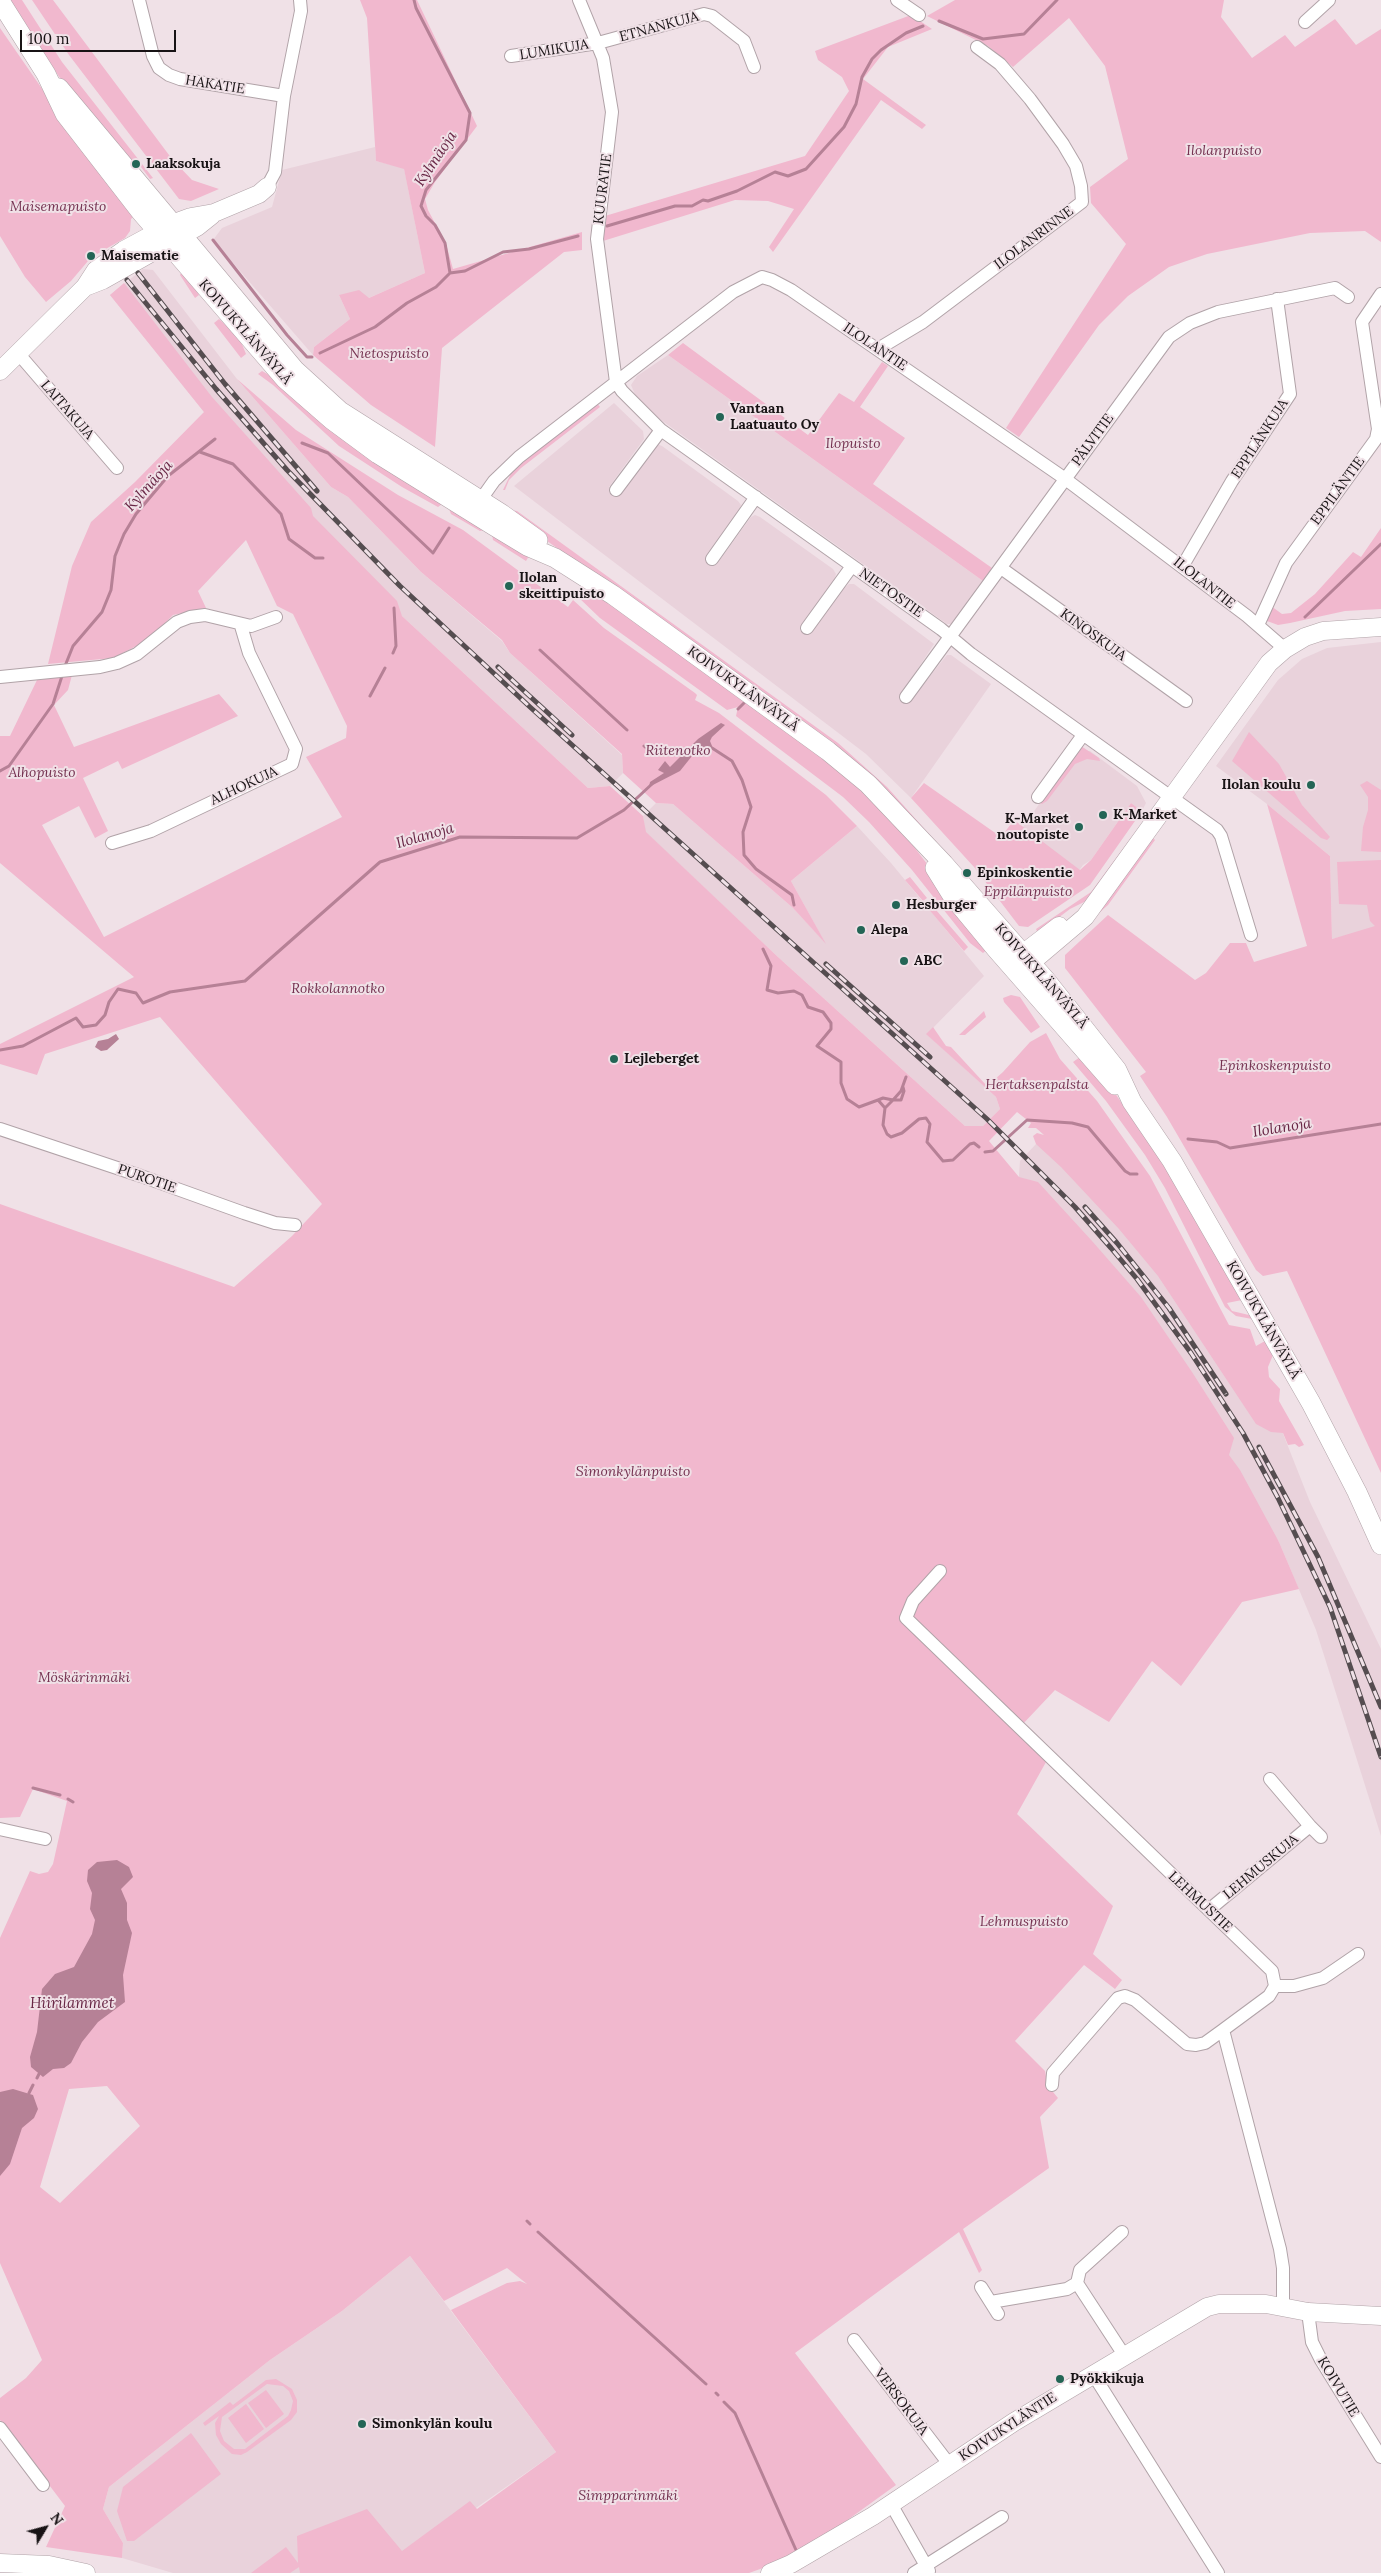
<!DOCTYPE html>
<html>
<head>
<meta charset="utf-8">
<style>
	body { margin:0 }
	#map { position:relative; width:1381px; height:2573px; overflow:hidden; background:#f0e1e7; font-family:Lora,serif }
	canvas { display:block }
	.north { position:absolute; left:20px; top:2503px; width:50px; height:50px; -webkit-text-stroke:4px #f0e1e7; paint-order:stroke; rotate:53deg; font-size:14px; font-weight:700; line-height:20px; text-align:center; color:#181315 }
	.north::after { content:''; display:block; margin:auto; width:18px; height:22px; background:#181315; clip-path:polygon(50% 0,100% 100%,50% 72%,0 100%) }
	.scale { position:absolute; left:20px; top:30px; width:156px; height:22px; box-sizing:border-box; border:2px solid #181315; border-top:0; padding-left:6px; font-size:15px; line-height:18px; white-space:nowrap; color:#181315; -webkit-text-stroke:4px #f0e1e7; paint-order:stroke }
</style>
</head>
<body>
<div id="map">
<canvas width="1381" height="2573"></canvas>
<div class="north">N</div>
<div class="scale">100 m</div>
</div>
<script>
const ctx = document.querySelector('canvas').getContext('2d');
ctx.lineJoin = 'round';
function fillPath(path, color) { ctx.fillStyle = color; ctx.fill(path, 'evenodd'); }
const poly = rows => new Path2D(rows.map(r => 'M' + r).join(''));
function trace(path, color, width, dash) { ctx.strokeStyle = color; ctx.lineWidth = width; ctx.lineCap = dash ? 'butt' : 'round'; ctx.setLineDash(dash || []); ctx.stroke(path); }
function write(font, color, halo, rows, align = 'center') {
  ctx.font = font + ' Lora,serif'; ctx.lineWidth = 4; ctx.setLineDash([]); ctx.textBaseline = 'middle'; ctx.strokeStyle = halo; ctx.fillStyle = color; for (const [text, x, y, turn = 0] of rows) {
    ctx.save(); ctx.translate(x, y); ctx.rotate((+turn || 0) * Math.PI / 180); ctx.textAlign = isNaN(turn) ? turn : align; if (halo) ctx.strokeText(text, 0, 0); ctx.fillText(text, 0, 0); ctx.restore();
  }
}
fillPath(poly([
	[375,147,376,161,404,168,425,273,369,298,339,295,350,319,314,347,313,355,213,240,222,228,272,207,282,170],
	[143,269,153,270,237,379,331,487,348,497,421,572,502,641,510,653,622,755,623,773,610,786,588,788,402,616,204,412,110,295],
	[668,355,983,581,953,624,947,624,654,415,637,399,631,385,637,376],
	[614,403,643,431,644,439,609,487,619,494,657,444,662,446,738,501,741,505,740,509,706,559,716,565,751,517,755,515,760,517,833,569,836,574,834,581,843,589,849,584,854,584,934,644,900,696,909,702,947,655,951,655,991,684,911,798,866,754,514,486],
	[1381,642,1381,927,1332,939,1330,856,1267,804,1216,766,1278,680,1302,659,1327,648],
	[1077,750,1090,751,1137,786,1146,803,1142,811,1131,803,1091,860,1083,865,1067,887,1014,820,1023,827],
	[656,803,673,804,793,908,824,941,791,881,857,826,891,863,984,976,927,1034,996,1097,1000,1109,983,1126,965,1126,778,957,645,832,643,816],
	[1036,1144,1059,1147,1276,1416,1310,1502,1381,1649,1381,1836,1316,1630,1279,1542,1018,1190,1020,1161],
	[410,2256,556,2452,383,2573,173,2573,122,2558,123,2543,103,2509,109,2487,270,2360,342,2311]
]), '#e9d2db');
fillPath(poly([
	[8,0,22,0,62,62,153,178,150,179,135,159,132,161,62,81],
	[32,0,53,0,172,159,192,180,219,189,191,201,179,199,69,55],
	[360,0,417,0,477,126,435,182,425,199,428,210,446,244,453,269,582,232,582,250,564,252,442,348,435,447,371,405,313,355,314,347,350,319,339,295,359,290,369,298,425,273,404,169,376,161,367,18],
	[955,0,1224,0,1221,17,1252,58,1285,35,1295,47,1335,19,1356,45,1381,29,1381,242,1365,231,1310,233,1207,254,1169,267,1128,296,1099,325,1019,437,1006,428,1126,244,1091,203,1090,187,1128,159,1105,66,1069,18,1013,67,988,46,927,16],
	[911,15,932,29,888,47,863,79,926,125,922,129,881,100,773,252,769,247,794,209,768,201,735,200,603,241,605,216,805,156,849,91,842,77,818,60,815,51],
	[0,28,81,145,137,213,131,219,130,231,125,238,97,254,94,251,86,258,88,261,71,281,46,302,25,277,0,236],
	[183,269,199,295,195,298,180,275],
	[124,283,212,397,311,508,313,516,397,601,402,616,588,788,610,786,643,816,646,832,778,957,965,1126,983,1126,1000,1109,996,1097,926,1034,933,1027,946,1046,951,1047,987,1086,1003,1072,1030,1042,1046,1033,1060,1059,1097,1101,1150,1176,1229,1325,1250,1329,1256,1346,1265,1341,1273,1355,1268,1367,1269,1377,1280,1389,1279,1401,1304,1445,1299,1447,1295,1444,1288,1445,1283,1433,1271,1432,1256,1424,1158,1276,1119,1229,1061,1167,1036,1144,1033,1136,1037,1133,1044,1135,1036,1128,1028,1128,1031,1123,1017,1112,989,1141,1019,1177,1038,1182,1092,1241,1141,1297,1192,1372,1234,1438,1229,1455,1240,1470,1279,1542,1299,1589,1242,1602,1181,1686,1152,1661,1109,1722,1055,1690,1021,1726,1018,1731,1046,1762,1017,1814,1113,1906,1093,1954,1122,1980,1115,1989,1084,1965,1015,2041,1045,2071,1048,2086,1058,2098,1040,2117,1049,2168,963,2229,982,2270,979,2273,959,2232,795,2353,896,2485,799,2555,749,2573,300,2573,299,2567,290,2573,251,2573,286,2547,298,2563,297,2536,367,2509,402,2551,470,2501,477,2509,556,2452,451,2310,507,2283,520,2281,527,2284,507,2268,444,2301,410,2256,342,2311,270,2360,109,2487,103,2509,123,2543,122,2558,46,2547,65,2506,0,2420,0,2398,26,2378,42,2360,0,2263,0,1938,30,1871,39,1874,48,1872,53,1864,67,1801,33,1789,20,1817,0,1818,0,1204,234,1287,292,1236,322,1204,160,1017,45,1054,37,1075,0,1064,0,1044,134,977,0,863,0,736,10,736,37,680,72,675,68,690,54,705,74,747,219,694,238,716,122,769,118,761,83,778,108,831,95,838,79,806,42,825,104,937,342,817,306,757,346,738,347,726,293,614,277,606,246,540,198,591,206,608,173,615,148,640,113,658,48,664,72,566,91,522,135,482,204,412,110,295],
	[107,2086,140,2126,60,2203,40,2187,69,2089],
	[219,319,239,337,246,354,241,358,214,323],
	[683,343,808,435,839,393,854,402,882,362,888,366,860,407,905,438,873,484,992,568,983,581,668,355],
	[262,371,271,376,445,502,438,507,402,487,339,446,273,385,258,374],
	[237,379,296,430,398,495,463,530,568,607,573,600,604,628,695,693,697,695,695,700,719,713,826,795,857,826,791,881,826,944,793,908,673,804,656,803,623,773,622,754,510,653,502,640,421,572,348,497,331,487],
	[597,403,600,407,521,468,509,480,505,490,503,490,513,469],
	[451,506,485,530,480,531,451,514,449,509],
	[510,510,517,511,838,743,887,787,956,864,609,585,512,516],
	[1381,528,1381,609,1345,611,1290,623,1278,625,1267,621,1267,614,1271,606,1282,614,1291,613,1315,594,1353,552,1361,557],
	[492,534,529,556,526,561,493,540],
	[587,594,601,596,821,753,896,823,990,947,983,953,970,943,912,870,869,822,843,797,736,716,738,707,727,710,600,618,577,596],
	[1249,732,1279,764,1302,805,1330,837,1327,840,1321,838,1232,761],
	[1081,746,1099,758,1100,761,1087,759,1075,764,1047,801,1042,804,1040,803],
	[1367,781,1381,790,1381,852,1361,851,1363,827,1368,810,1368,797,1360,785],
	[924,783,1001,837,1014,820,1080,870,1091,860,1131,803,1142,811,1090,885,1028,927,1019,926,974,867,911,798],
	[1267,804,1330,856,1332,939,1375,926,1370,921,1367,905,1339,904,1337,862,1381,860,1381,1473,1287,1271,1263,1276,1256,1270,1167,1117,1140,1076,1146,1072,1065,968,1065,955,1108,915,1195,980,1206,973,1230,943,1246,943,1254,962,1307,946],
	[1139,827,1141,829,1088,900,1070,909,1038,933,1036,929,1091,892],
	[1153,838,1155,840,1108,905,1062,946],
	[910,877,927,898,923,901,905,880],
	[930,903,968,947,964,951,926,906],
	[1011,995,1020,997,1040,1027,1031,1033,1004,1002,1003,998],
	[984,1011,986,1017,965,1035,959,1035],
	[1080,1057,1112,1089,1169,1171,1242,1300,1227,1303,1232,1311,1249,1315,1252,1319,1236,1316,1225,1307,1165,1188,1145,1155,1106,1101,1073,1062],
	[276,2379,292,2389,297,2400,297,2412,291,2420,247,2452,241,2455,232,2454,221,2444,216,2435,215,2423,219,2416,205,2426,203,2423,230,2402,233,2405,266,2380],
	[267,2384,283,2386,289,2391,293,2401,291,2410,288,2416,245,2449,234,2449,224,2441,220,2431,222,2417],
	[266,2390,284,2414,266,2428,248,2403],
	[246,2404,264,2429,246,2443,228,2418],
	[191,2433,221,2474,134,2541,127,2541,117,2511,123,2487]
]), '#f1b8ce');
fillPath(poly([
	[721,723,725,725,712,737,710,741,712,746,708,750,700,746,680,771,649,787,650,782,664,773,658,770,665,761,670,767,698,739],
	[116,1034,119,1039,107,1050,101,1051,95,1047,98,1041,108,1039],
	[117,1860,129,1867,133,1877,121,1889,127,1903,127,1920,132,1933,123,1975,125,2002,98,2022,82,2042,71,2063,64,2068,53,2069,43,2077,31,2067,30,2057,37,2032,42,1989,55,1974,74,1967,92,1934,95,1920,90,1909,92,1893,87,1881,88,1870,97,1862],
	[13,2089,33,2095,38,2109,34,2118,22,2128,10,2164,0,2176,0,2092]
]), '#b68196');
trace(poly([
	[939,21,983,39,1024,34,1057,0],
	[607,226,675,206,692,206,703,200,708,201,737,191,775,172,788,176,806,169,844,127,856,104,862,77,872,59,881,50,906,33,923,26],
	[213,240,287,335,307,357,312,357],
	[450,273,465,271,503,252,529,249,578,236],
	[320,353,375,327,407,303,436,287,450,273,445,243,435,225,426,216,421,206,426,190,466,140,470,113,416,8,414,0],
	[302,443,328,453,433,553,449,528],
	[200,452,233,464,281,514,289,539,315,558,323,558],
	[1305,617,1381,544],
	[540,650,627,730],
	[393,653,396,646,394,608],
	[65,666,73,646,102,612,111,590,115,556,124,534,136,514,168,476,215,439],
	[370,696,385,668],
	[738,709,744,703],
	[644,746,654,755],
	[709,746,732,761,742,780,751,807,743,832,744,855,756,869,792,895,794,905],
	[0,771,9,766,53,704,62,676],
	[763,949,771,966,767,990,778,993,794,991,802,995,808,1007,823,1012,831,1023,831,1029,817,1046,841,1062,841,1083,847,1099,859,1107,878,1100,885,1108,883,1125,887,1134,891,1137,902,1133,919,1119,926,1118,930,1124,927,1142,943,1161,953,1160,970,1144,974,1143,979,1147],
	[0,1050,23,1046,76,1018,83,1027,96,1025,105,1015,109,1002,118,989,136,993,143,1003,170,992,245,981,380,862,460,837,577,838,624,810,652,784],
	[878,1100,883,1098,893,1100,901,1091,906,1077],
	[885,1108,893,1100,901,1100,904,1091,903,1087],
	[1188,1139,1217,1142,1230,1148,1381,1124],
	[985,1152,993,1151,1027,1120,1072,1123,1088,1127,1125,1171,1130,1174,1137,1174],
	[33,1788,60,1795],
	[68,1799,73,1802],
	[37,2078,39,2074],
	[29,2093,33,2085],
	[527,2221,530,2224],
	[538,2232,706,2384],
	[716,2393,718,2395],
	[724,2402,735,2413,796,2550]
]), '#b68196', 3);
const street = poly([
	[139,0,153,56,159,68,169,75,180,79,284,96],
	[579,0,603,58,612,112,597,239,616,382,622,391,661,430,941,629,971,654,1217,830,1221,836,1251,935],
	[897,0,919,15],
	[1305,22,1329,0],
	[511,56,598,43,704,14,712,16,744,41,754,67],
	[267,187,275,172,284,96,301,11,300,0],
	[878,349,923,322,1082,202,1081,186,1076,166,1063,144,1030,99,1000,64,977,47],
	[17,352,117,468],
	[616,490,661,430],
	[477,505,494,481,519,457,733,292,762,277,772,280,791,290,1064,478,1247,616,1285,649],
	[712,559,756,497],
	[1182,567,1232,481,1290,394,1277,299],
	[1001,568,1186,701],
	[1258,625,1286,563,1376,439,1378,429,1362,322,1381,294],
	[807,628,852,566],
	[0,677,100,667,117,663,137,654,177,622,190,617,205,615,251,626,276,617],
	[906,697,1169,337,1190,323,1218,312,1335,288,1348,297],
	[1038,797,1083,735],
	[112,843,151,831,292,764,296,749,249,653,241,626],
	[0,1129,141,1176,244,1213,275,1223,295,1225],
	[940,1571,913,1601,906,1618,1272,1971,1275,1986,1269,1996,1223,2030,1280,2249,1283,2268,1283,2306],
	[1310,1826,1321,1837],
	[0,1829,45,1839],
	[1210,1909,1310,1826,1270,1779],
	[1275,1986,1294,1986,1323,1978,1358,1954],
	[1052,2085,1053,2073,1118,1998,1125,1996,1135,2000,1187,2044,1196,2045,1205,2043,1223,2030],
	[1077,2283,1080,2270,1122,2232],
	[981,2287,998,2314],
	[991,2302,1067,2289,1077,2283,1124,2355],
	[1308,2312,1312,2342,1321,2360,1381,2457],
	[854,2340,949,2464],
	[1093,2374,1218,2573],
	[0,2428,43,2485],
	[891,2504,929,2571],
	[914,2573,1002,2517]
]);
const secondary = poly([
	[85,287,103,280,197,227,212,215],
	[0,371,85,287,96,270,124,250,172,224,191,217,214,213,259,194,267,187],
	[1012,962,1059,926],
	[1020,972,1085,917,1269,663,1285,649,1305,637,1323,631,1381,627],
	[0,2563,49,2565,86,2573],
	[770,2573,791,2564,873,2516,1014,2422,1207,2307,1219,2304,1266,2304,1308,2312,1381,2316]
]);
const primary = poly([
	[0,1,46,74,65,114,140,211,285,379,332,420,378,454,494,526,527,546,555,558,613,595,828,751,868,784,944,864,1045,979,1117,1070,1132,1102,1172,1161,1311,1403,1357,1492,1381,1545],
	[59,88,295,370,340,411,502,514,538,540],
	[935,868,953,897,996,949,1115,1085]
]);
trace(street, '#b1a3a8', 14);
trace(secondary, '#b1a3a8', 19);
trace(primary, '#b1a3a8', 20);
trace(street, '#fff', 12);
trace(secondary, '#fff', 18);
trace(primary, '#fff', 19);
const rail = poly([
	[138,273,225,384,317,491],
	[127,280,216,389,287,470,400,586,530,707,987,1119,1075,1207,1111,1248,1137,1279,1191,1353,1243,1433,1278,1498,1330,1607,1381,1757],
	[498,667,572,735],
	[826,964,930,1057],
	[1085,1207,1117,1243,1169,1308,1226,1394],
	[1259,1447,1318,1557,1381,1707]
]);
trace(rail, '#554d50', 5);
trace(rail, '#f0e1e7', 3, [9]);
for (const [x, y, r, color] of [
	[136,164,5,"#236555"],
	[91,256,5,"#236555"],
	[720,417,5,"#236555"],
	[509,586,5,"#236555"],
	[1311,785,5,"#236555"],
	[1103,815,5,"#236555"],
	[1079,827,5,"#236555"],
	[967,873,5,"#236555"],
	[896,905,5,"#236555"],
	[861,930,5,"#236555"],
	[904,961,5,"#236555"],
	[614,1059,5,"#236555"],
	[1060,2379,5,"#236555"],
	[362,2424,5,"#236555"]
]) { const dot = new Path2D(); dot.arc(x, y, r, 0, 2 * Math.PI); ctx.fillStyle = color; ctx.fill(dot); trace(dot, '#f0e1e7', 2); }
write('14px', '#181315', '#f0e1e7', [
	["ETNANKUJA",659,27,-15],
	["LUMIKUJA",554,50,-9],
	["HAKATIE",215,85,9],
	["KUURATIE",603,189,-83],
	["ILOLANRINNE",1034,238,-37],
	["KOIVUKYLÄNVÄYLÄ",245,332,49],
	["ILOLANTIE",875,347,34],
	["LAITAKUJA",67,410,49],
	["EPPILÄNKUJA",1260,439,-57],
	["PÄLVITIE",1093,440,-54],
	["EPPILÄNTIE",1338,491,-54],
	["ILOLANTIE",1204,583,38],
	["NIETOSTIE",891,593,35],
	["KINOSKUJA",1093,635,36],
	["KOIVUKYLÄNVÄYLÄ",743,689,36],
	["ALHOKUJA",244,786,-25],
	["KOIVUKYLÄNVÄYLÄ",1041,976,49],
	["PUROTIE",147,1179,19],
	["KOIVUKYLÄNVÄYLÄ",1263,1320,60],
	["LEHMUSKUJA",1261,1867,-40],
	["LEHMUSTIE",1200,1902,43],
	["KOIVUTIE",1338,2387,59],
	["VERSOKUJA",901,2402,53],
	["KOIVUKYLÄNTIE",1008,2427,-33]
]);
write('italic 14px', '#753251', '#f0e1e7', [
	["Ilolanpuisto",1224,151],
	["Maisemapuisto",58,207],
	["Nietospuisto",389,354],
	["Ilopuisto",853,444],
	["Riitenotko",678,751],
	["Alhopuisto",42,773],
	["Eppilänpuisto",1028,892],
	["Rokkolannotko",338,989],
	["Epinkoskenpuisto",1275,1066],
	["Hertaksenpalsta",1037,1085],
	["Simonkylänpuisto",633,1472],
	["Möskärinmäki",84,1678],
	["Lehmuspuisto",1024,1922],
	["Simpparinmäki",628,2496]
]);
write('bold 14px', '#181315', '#f0e1e7', [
	["Laaksokuja",146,164],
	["Maisematie",101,256],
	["Vantaan",730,409],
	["Laatuauto Oy",730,425],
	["Ilolan",519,578],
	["skeittipuisto",519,594],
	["Ilolan koulu",1301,785,"right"],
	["K-Market",1113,815],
	["K-Market",1069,819,"right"],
	["noutopiste",1069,835,"right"],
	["Epinkoskentie",977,873],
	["Hesburger",906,905],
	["Alepa",871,930],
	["ABC",914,961],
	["Lejleberget",624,1059],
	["Pyökkikuja",1070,2379],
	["Simonkylän koulu",372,2424]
], 'left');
write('italic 15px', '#682645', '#f0e1e7', [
	["Kylmäoja",436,159,-56],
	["Kylmäoja",149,486,-48],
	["Ilolanoja",425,836,-16],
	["Ilolanoja",1282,1128,-9],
	["Hiirilammet",72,2004]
]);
</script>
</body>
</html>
